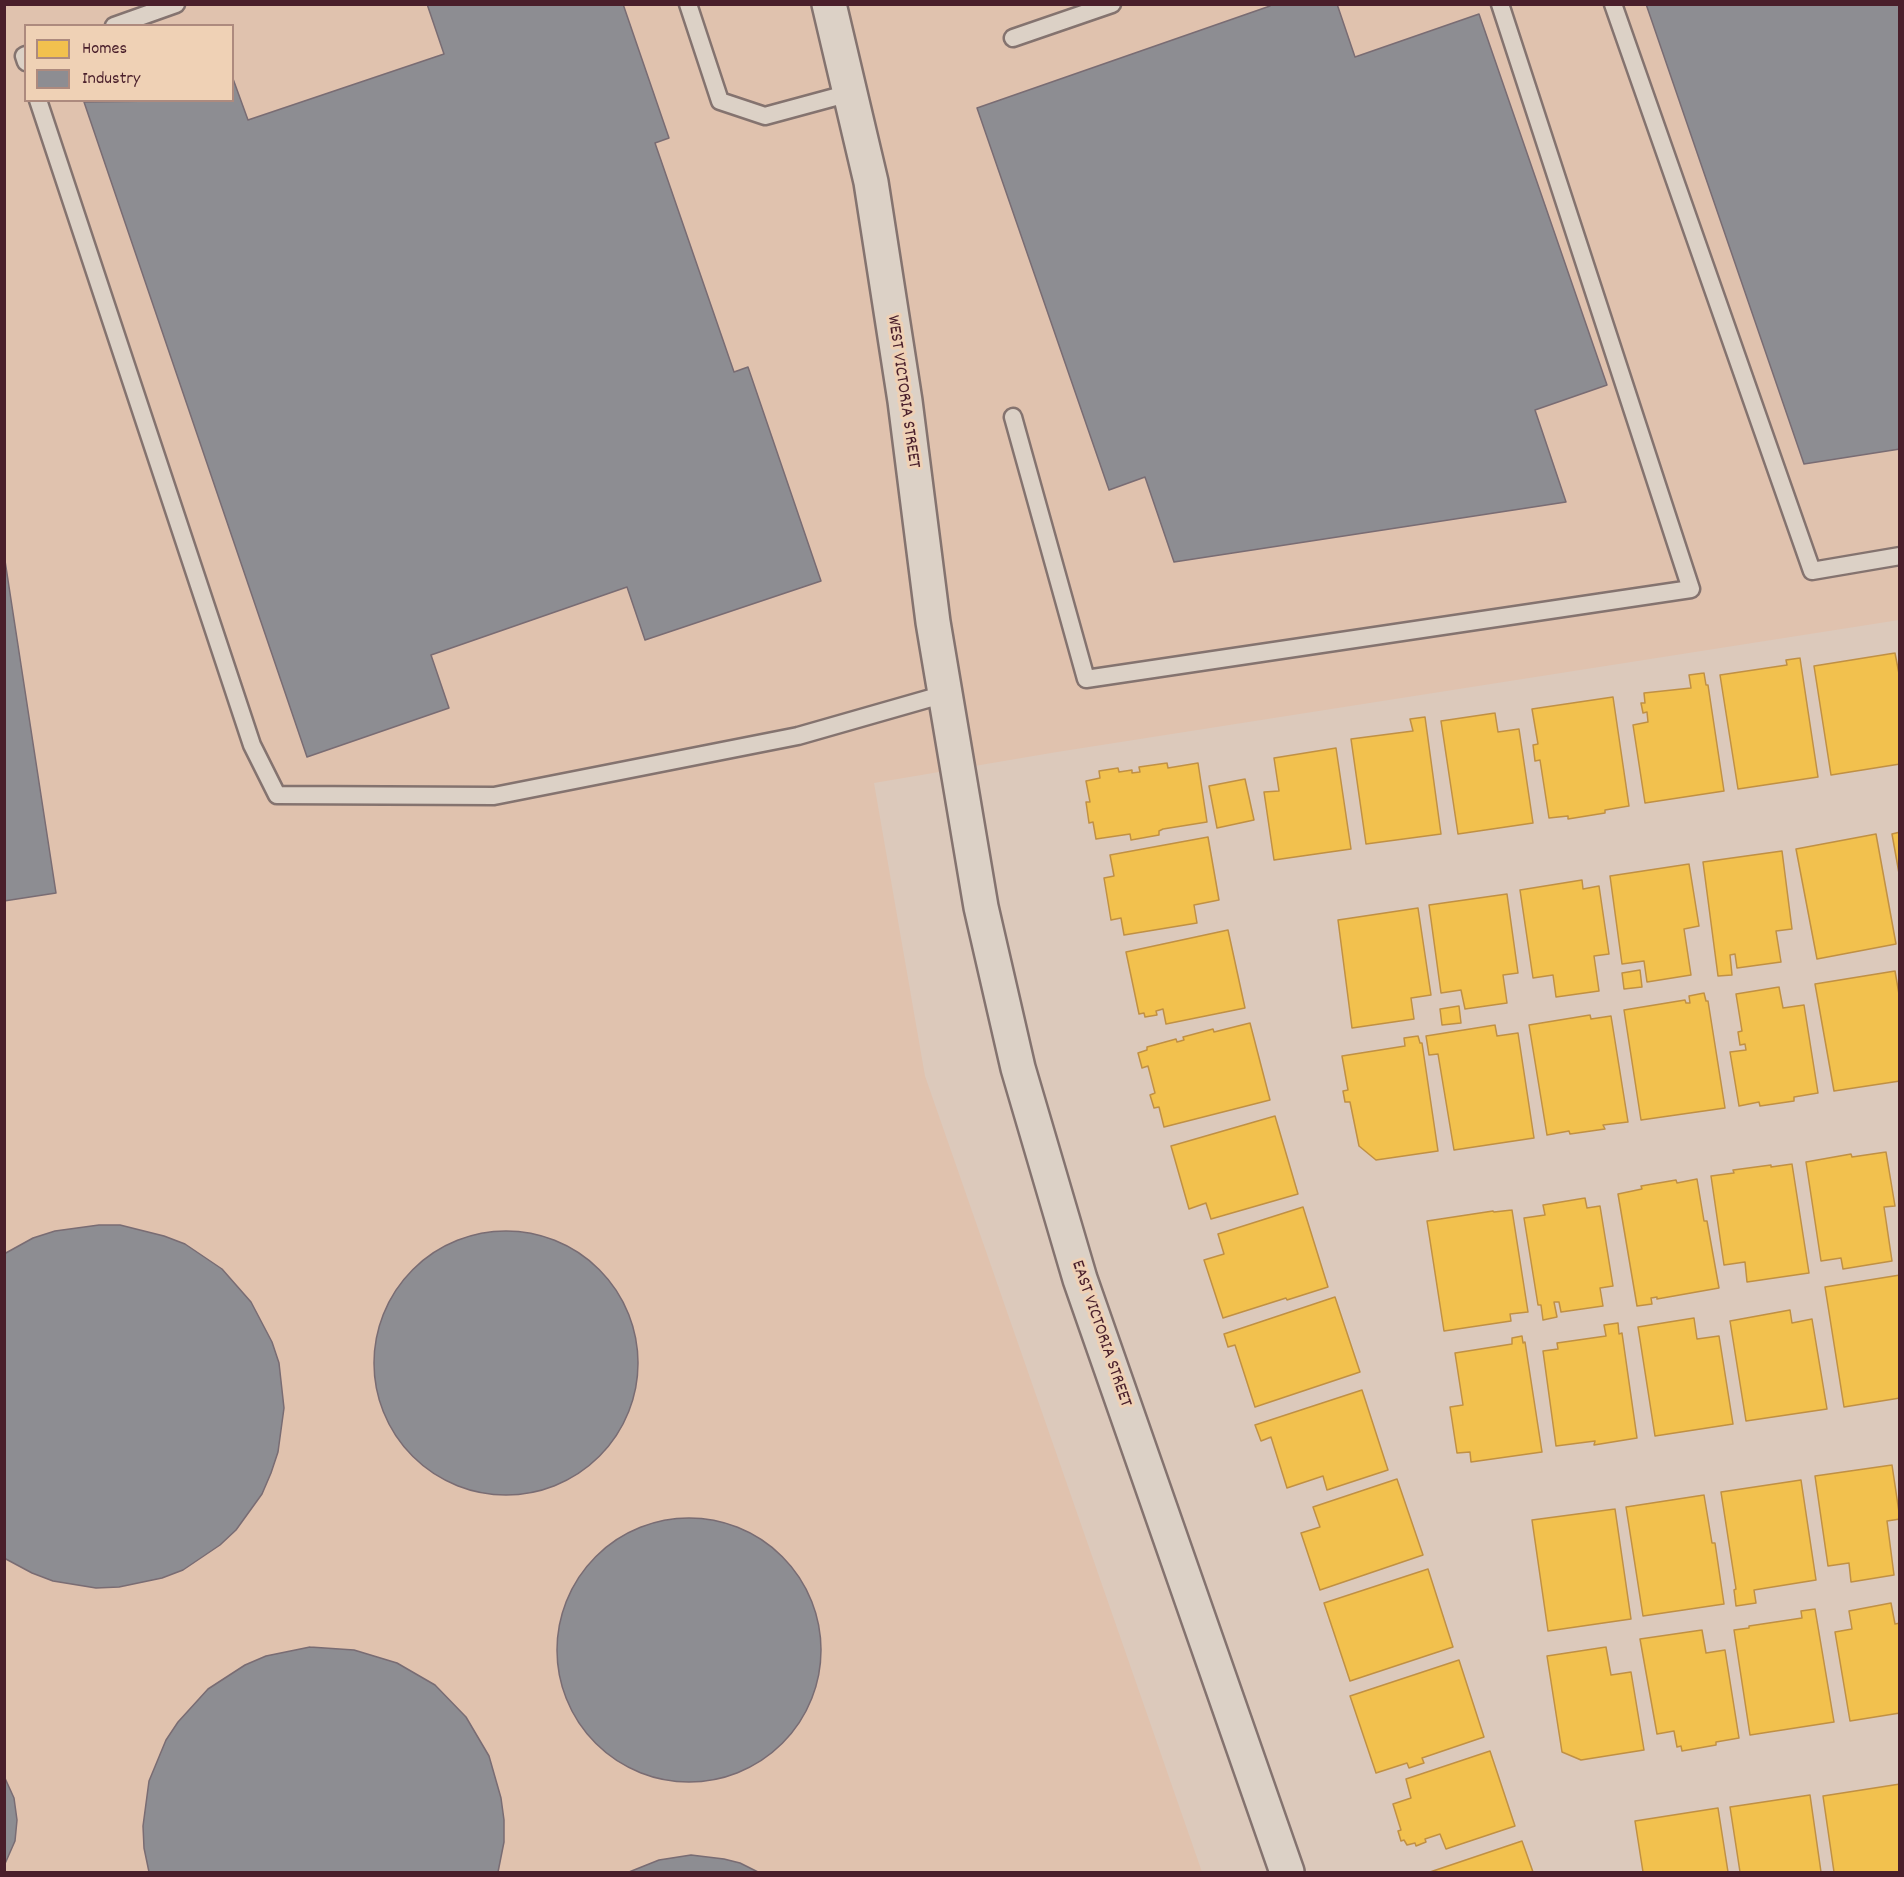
<!DOCTYPE html>
<html>
<head>
<meta charset="utf-8">
<style>
	body { margin:0 }
	#map { position:relative; width:1904px; height:1877px; overflow:hidden; background:#dcc9bb; font-family:Dekko,sans-serif }
	canvas { display:block }
	.frame { position:absolute; inset:0; border:6px solid #4a1f2b; pointer-events:none }
	.legend { position:absolute; left:24px; top:24px; width:210px; height:78px; box-sizing:border-box; background:#efd1b5; border:2px solid #ad8a7e; margin:0; padding:8px 10px; list-style:none; font-size:18px; color:#4a1f2b }
	.legend li { display:flex; align-items:center; gap:12px; height:30px }
	.legend b { width:30px; border:2px solid #ad8a7e }
</style>
</head>
<body>
<div id="map">
<canvas width="1904" height="1877"></canvas>
<div class="frame"></div>
<ul class="legend">
<li><b style="height:16px;background:#f2c14e"></b>Homes</li>
<li><b style="height:16px;background:#8d8d92"></b>Industry</li>
</ul>
</div>
<script>
const ctx = document.querySelector('canvas').getContext('2d');
ctx.lineJoin = 'round';
function fillPath(path, color) { ctx.fillStyle = color; ctx.fill(path, 'evenodd'); }
const poly = rows => new Path2D(rows.map(r => 'M' + r).join(''));
function trace(path, color, width, dash) { ctx.strokeStyle = color; ctx.lineWidth = width; ctx.lineCap = dash ? 'butt' : 'round'; ctx.setLineDash(dash || []); ctx.stroke(path); }
function write(font, color, halo, rows, align = 'center') {
  ctx.font = font + ' Dekko,sans-serif'; ctx.lineWidth = 6; ctx.setLineDash([]); ctx.textBaseline = 'middle'; ctx.strokeStyle = halo; ctx.fillStyle = color; for (const [text, x, y, turn = 0] of rows) {
    ctx.save(); ctx.translate(x, y); ctx.rotate((+turn || 0) * Math.PI / 180); ctx.textAlign = isNaN(turn) ? turn : align; if (halo) ctx.strokeText(text, 0, 0); ctx.fillText(text, 0, 0); ctx.restore();
  }
}
fillPath(poly([
	[5,5,1899,5,1899,620,1057,752,874,783,925,1076,1202,1872,5,1872],
	[26,26,232,26,232,100,26,100]
]), '#e0c2ae');
const homes = poly([
	[1895,653,1900,679,1900,764,1831,775,1814,666,1895,653],
	[1800,658,1818,777,1738,789,1720,675,1787,665,1786,660,1800,658],
	[1704,673,1706,685,1708,685,1724,791,1645,803,1633,725,1648,722,1647,712,1643,713,1641,703,1645,703,1644,693,1691,688,1689,675,1704,673],
	[1613,697,1629,806,1605,810,1605,813,1568,819,1568,816,1549,818,1540,760,1535,761,1533,745,1538,744,1532,709,1613,697],
	[1495,713,1498,732,1519,729,1533,823,1458,834,1441,721,1495,713],
	[1425,717,1441,834,1366,844,1351,739,1413,731,1410,719,1425,717],
	[1336,748,1351,849,1274,860,1264,792,1279,791,1274,758,1336,748],
	[1167,763,1168,768,1198,763,1207,822,1163,829,1159,831,1159,835,1131,840,1130,834,1096,839,1093,822,1089,823,1086,802,1090,802,1086,781,1100,778,1099,771,1118,768,1119,772,1132,770,1132,773,1140,772,1139,767,1167,763],
	[1245,779,1254,820,1217,828,1209,786,1245,779],
	[1900,832,1900,879,1892,834,1900,832],
	[1876,834,1896,944,1817,959,1796,849,1876,834],
	[1208,837,1219,900,1194,905,1197,923,1124,935,1121,918,1111,920,1104,878,1114,876,1110,855,1208,837],
	[1782,851,1792,929,1776,931,1781,962,1737,968,1735,954,1730,955,1732,975,1718,976,1703,862,1782,851],
	[1689,864,1699,926,1684,929,1691,975,1647,982,1644,961,1622,964,1610,876,1689,864],
	[1582,880,1583,889,1599,886,1609,954,1594,956,1599,991,1556,997,1553,975,1533,978,1520,890,1582,880],
	[1507,894,1518,973,1503,975,1507,1003,1465,1009,1461,990,1441,993,1429,905,1507,894],
	[1418,908,1431,995,1411,998,1414,1019,1352,1028,1338,920,1418,908],
	[1228,930,1245,1008,1166,1024,1163,1009,1156,1011,1157,1015,1145,1017,1144,1013,1139,1014,1126,952,1228,930],
	[1640,970,1642,987,1624,989,1622,973,1640,970],
	[1895,971,1900,1000,1900,1081,1834,1091,1815,984,1895,971],
	[1779,987,1783,1008,1804,1005,1818,1093,1794,1097,1794,1101,1760,1106,1759,1102,1739,1106,1730,1052,1746,1050,1745,1044,1740,1045,1738,1032,1742,1031,1736,994,1779,987],
	[1704,993,1706,1001,1708,1001,1725,1108,1641,1120,1624,1010,1685,1000,1686,1003,1690,1003,1689,996,1704,993],
	[1459,1006,1461,1023,1442,1025,1440,1009,1459,1006],
	[1590,1015,1591,1019,1611,1016,1628,1122,1603,1125,1605,1129,1570,1134,1569,1131,1547,1135,1529,1025,1590,1015],
	[1250,1023,1270,1100,1164,1127,1159,1107,1154,1108,1150,1095,1155,1093,1148,1066,1142,1068,1138,1053,1147,1050,1147,1047,1176,1039,1177,1042,1184,1040,1183,1037,1213,1029,1214,1032,1250,1023],
	[1495,1025,1497,1036,1518,1033,1534,1138,1454,1150,1438,1054,1429,1055,1426,1036,1495,1025],
	[1418,1036,1420,1043,1422,1043,1438,1151,1376,1160,1359,1146,1350,1102,1345,1102,1343,1091,1348,1090,1342,1056,1405,1046,1404,1038,1418,1036],
	[1275,1116,1298,1194,1211,1219,1206,1203,1189,1209,1171,1146,1275,1116],
	[1886,1152,1895,1206,1884,1207,1892,1261,1843,1269,1841,1258,1821,1261,1806,1162,1851,1154,1852,1157,1886,1152],
	[1792,1164,1809,1273,1747,1282,1745,1262,1724,1265,1711,1176,1734,1173,1733,1170,1771,1165,1771,1167,1792,1164],
	[1697,1179,1704,1221,1707,1221,1719,1288,1657,1299,1657,1297,1651,1298,1652,1304,1637,1306,1618,1194,1642,1189,1641,1186,1676,1180,1677,1183,1697,1179],
	[1585,1198,1587,1208,1600,1206,1613,1286,1600,1288,1603,1306,1561,1312,1559,1302,1554,1302,1557,1317,1543,1320,1541,1305,1538,1305,1524,1218,1545,1215,1543,1205,1585,1198],
	[1303,1207,1328,1287,1287,1300,1286,1298,1223,1318,1204,1260,1224,1254,1218,1234,1303,1207],
	[1512,1210,1528,1312,1510,1314,1511,1321,1444,1331,1427,1221,1493,1211,1494,1212,1512,1210],
	[1900,1275,1900,1398,1844,1407,1825,1287,1900,1275],
	[1335,1297,1360,1372,1255,1407,1235,1345,1228,1347,1224,1334,1335,1297],
	[1790,1310,1792,1323,1812,1319,1827,1409,1746,1421,1730,1321,1790,1310],
	[1694,1318,1697,1339,1719,1336,1733,1424,1655,1436,1638,1327,1694,1318],
	[1618,1323,1619,1334,1622,1333,1637,1438,1594,1445,1595,1441,1556,1446,1543,1351,1558,1349,1557,1343,1606,1336,1604,1325,1618,1323],
	[1522,1336,1523,1343,1525,1342,1542,1452,1471,1462,1470,1452,1457,1453,1450,1407,1463,1405,1455,1353,1512,1344,1512,1338,1522,1336],
	[1362,1390,1388,1470,1327,1490,1323,1476,1287,1488,1271,1437,1261,1441,1255,1425,1362,1390],
	[1892,1465,1900,1519,1887,1521,1894,1575,1851,1582,1849,1563,1828,1566,1815,1476,1892,1465],
	[1397,1479,1423,1555,1320,1590,1301,1533,1320,1527,1313,1507,1397,1479],
	[1801,1480,1816,1580,1754,1590,1756,1603,1736,1606,1734,1590,1736,1589,1721,1492,1801,1480],
	[1704,1495,1712,1543,1715,1543,1724,1604,1643,1616,1626,1507,1704,1495],
	[1615,1509,1631,1619,1548,1631,1532,1520,1615,1509],
	[1428,1569,1453,1647,1350,1681,1324,1603,1428,1569],
	[1891,1603,1895,1624,1900,1623,1900,1713,1850,1721,1835,1632,1852,1629,1849,1611,1891,1603],
	[1815,1609,1834,1722,1750,1735,1734,1630,1749,1628,1749,1626,1802,1618,1801,1611,1815,1609],
	[1702,1630,1706,1653,1725,1650,1739,1738,1716,1742,1716,1745,1682,1751,1681,1746,1677,1747,1674,1731,1657,1734,1640,1639,1702,1630],
	[1606,1647,1611,1675,1631,1672,1644,1750,1581,1760,1562,1752,1547,1656,1606,1647],
	[1459,1660,1484,1737,1422,1758,1424,1763,1409,1768,1407,1763,1376,1773,1350,1696,1459,1660],
	[1490,1751,1515,1826,1446,1849,1440,1834,1425,1839,1426,1842,1416,1846,1415,1843,1407,1845,1404,1840,1401,1841,1398,1831,1401,1830,1393,1804,1411,1798,1406,1779,1490,1751],
	[1900,1784,1900,1872,1834,1872,1823,1796,1900,1784],
	[1810,1795,1821,1872,1740,1872,1730,1807,1810,1795],
	[1718,1808,1728,1872,1643,1872,1635,1821,1718,1808],
	[1522,1841,1533,1872,1430,1872,1522,1841]
]);
fillPath(homes, '#f2c14e');
trace(homes, '#c09044', 1.5);
const industry = poly([
	[427,4,623,4,669,138,655,143,734,372,748,367,821,581,645,640,627,587,431,655,449,708,307,757,84,102,232,100,232,76,248,120,444,54,427,4],
	[1270,4,1337,4,1355,57,1479,14,1607,385,1535,410,1566,502,1174,562,1145,477,1109,490,977,108,1270,6,1270,4],
	[1646,4,1900,4,1900,449,1804,464,1646,4],
	[4,554,56,893,4,901,4,554],
	[99,1225,120,1225,164,1236,185,1244,222,1269,251,1302,272,1342,279,1363,284,1408,278,1452,271,1473,262,1494,236,1530,220,1545,183,1570,162,1578,119,1587,96,1588,53,1581,32,1573,4,1558,4,1254,33,1238,55,1231,99,1225],
	'374 1363a132 132 0 1 1 264 0a132 132 0 1 1-264 0Z',
	'557 1650a132 132 0 1 1 264 0a132 132 0 1 1-264 0Z',
	[310,1647,354,1650,397,1663,435,1685,466,1717,489,1756,501,1798,504,1820,504,1842,498,1872,149,1872,144,1848,143,1826,149,1781,166,1740,178,1722,208,1689,245,1665,266,1656,310,1647],
	[4,1776,14,1798,17,1820,15,1841,4,1866,4,1776],
	[691,1855,724,1859,740,1863,758,1872,629,1872,659,1860,691,1855]
]);
fillPath(industry, '#8d8d92');
trace(industry, '#796c73', 1.5);
const lane = poly([
	[688,4,720,101,765,116,850,93],
	[1613,4,1812,571,1900,556],
	[114,26,176,4],
	[1013,38,1112,4],
	[26,55,24,56,26,62],
	[38,100,252,745,277,795,494,796,798,736,945,694],
	[1013,417,1086,679,1691,589,1500,4]
]);
const secondary = poly([
	[829,4,871,182,905,401,933,622,981,907,1018,1068,1080,1279,1287,1872]
]);
trace(lane, '#84736f', 21);
trace(secondary, '#84736f', 38);
trace(lane, '#dcd1c6', 16);
trace(secondary, '#dcd1c6', 33);
write('18px', '#4a1f2b', '#efd1b5', [
	["WEST VICTORIA STREET",902,392,82],
	["EAST VICTORIA STREET",1100,1334,71]
]);
</script>
</body>
</html>
